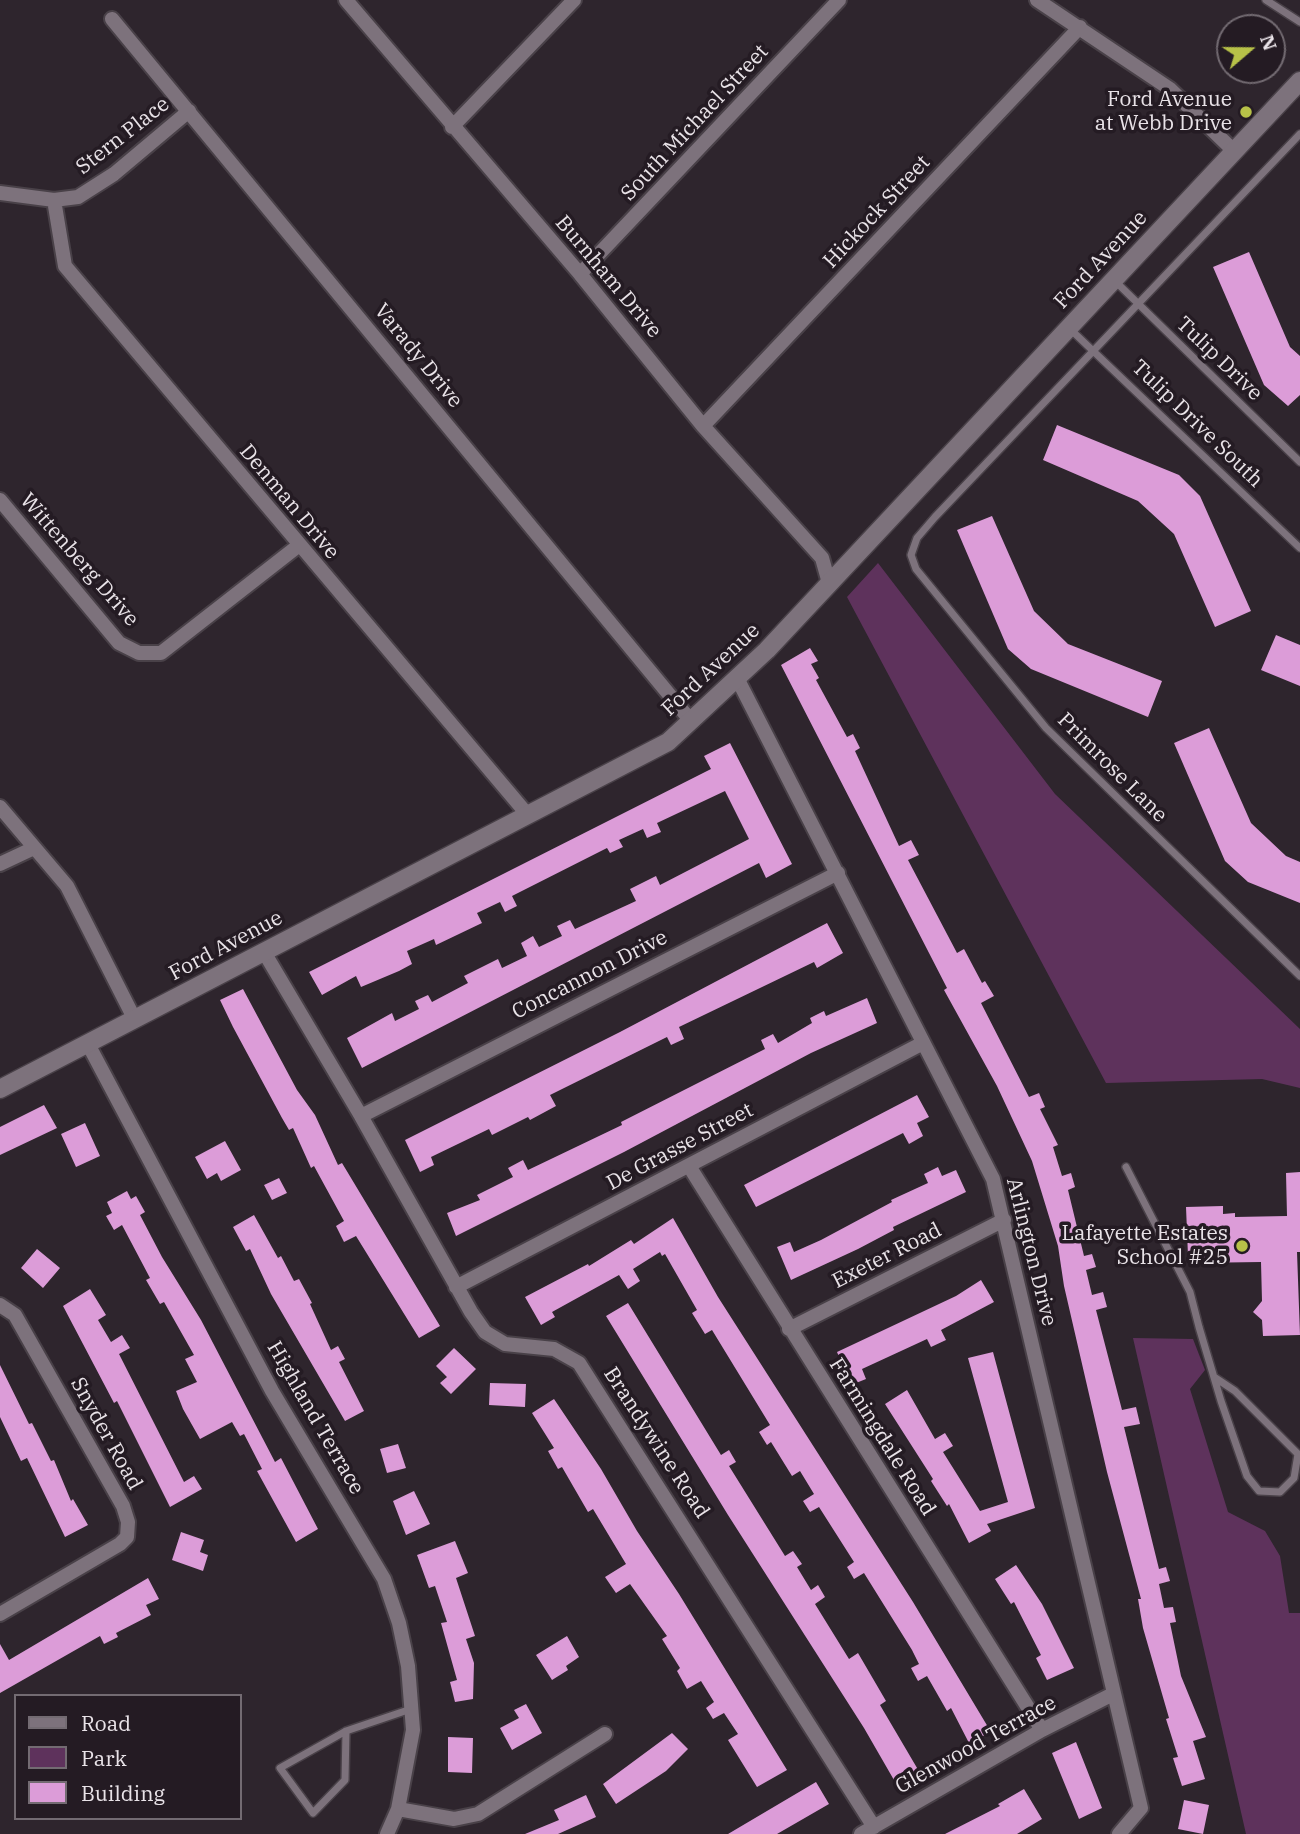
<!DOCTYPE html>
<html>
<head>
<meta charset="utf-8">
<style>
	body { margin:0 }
	#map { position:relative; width:1300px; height:1834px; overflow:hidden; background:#2e252d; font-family:"IBM Plex Serif",serif }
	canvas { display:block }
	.legend { position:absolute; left:14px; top:1694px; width:228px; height:126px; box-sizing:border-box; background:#241b23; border:2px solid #736b72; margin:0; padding:9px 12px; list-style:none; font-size:21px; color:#e9e3e8 }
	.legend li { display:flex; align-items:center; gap:14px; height:35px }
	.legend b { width:35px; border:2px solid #736b72 }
	.north { position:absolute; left:1216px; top:14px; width:70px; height:70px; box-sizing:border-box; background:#241b23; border:2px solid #736b72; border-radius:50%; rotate:70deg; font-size:19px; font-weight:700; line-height:28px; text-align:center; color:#e9e3e8 }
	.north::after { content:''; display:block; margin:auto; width:24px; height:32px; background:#b7c148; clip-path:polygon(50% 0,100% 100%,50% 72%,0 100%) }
</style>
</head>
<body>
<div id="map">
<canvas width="1300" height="1834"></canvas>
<ul class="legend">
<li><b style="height:9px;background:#7d727c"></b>Road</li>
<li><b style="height:19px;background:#5e325c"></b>Park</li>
<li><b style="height:19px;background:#dc9cd8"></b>Building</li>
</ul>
<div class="north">N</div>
</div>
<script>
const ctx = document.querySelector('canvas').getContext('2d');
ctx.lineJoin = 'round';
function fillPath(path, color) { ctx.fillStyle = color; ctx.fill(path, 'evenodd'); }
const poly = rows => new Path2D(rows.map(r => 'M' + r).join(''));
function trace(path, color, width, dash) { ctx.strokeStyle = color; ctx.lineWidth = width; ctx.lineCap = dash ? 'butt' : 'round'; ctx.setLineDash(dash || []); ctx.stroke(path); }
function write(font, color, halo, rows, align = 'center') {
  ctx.font = font + ' "IBM Plex Serif",serif'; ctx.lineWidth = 7; ctx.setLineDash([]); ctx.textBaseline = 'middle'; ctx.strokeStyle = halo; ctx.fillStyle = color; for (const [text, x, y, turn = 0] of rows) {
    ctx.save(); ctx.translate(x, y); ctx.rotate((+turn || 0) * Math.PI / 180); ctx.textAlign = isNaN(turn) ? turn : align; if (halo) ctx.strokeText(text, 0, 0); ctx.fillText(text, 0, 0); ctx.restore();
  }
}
fillPath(poly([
	[878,563,1055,794,1300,1029,1300,1088,1262,1079,1106,1083,847,597],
	[1133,1338,1193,1339,1205,1370,1190,1389,1228,1512,1265,1531,1280,1556,1289,1613,1300,1613,1300,1834,1246,1834]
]), '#5e325c');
fillPath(poly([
	[1249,252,1290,347,1300,356,1300,395,1288,406,1264,385,1213,267],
	[1057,425,1179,475,1200,496,1251,611,1215,627,1174,534,1138,501,1043,460],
	[992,516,1034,611,1068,644,1162,681,1148,717,1031,669,1008,649,957,530],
	[1276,635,1300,645,1300,686,1261,670],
	[810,648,818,661,811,664,819,678,816,680,847,737,853,734,860,748,855,751,899,846,911,840,919,855,908,860,957,953,964,949,982,983,985,981,994,996,981,1003,1029,1097,1039,1093,1045,1107,1040,1109,1058,1145,1053,1147,1062,1176,1071,1173,1075,1187,1068,1190,1084,1256,1092,1254,1096,1267,1086,1270,1092,1295,1103,1292,1107,1307,1096,1310,1122,1410,1136,1407,1140,1424,1124,1427,1159,1569,1166,1567,1170,1581,1159,1584,1164,1608,1173,1607,1176,1622,1170,1623,1181,1676,1206,1737,1193,1741,1205,1779,1182,1786,1173,1758,1178,1757,1166,1719,1169,1718,1143,1628,1138,1599,1141,1599,1107,1472,1064,1286,1058,1246,1032,1161,997,1086,944,990,947,988,781,665],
	[1209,728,1251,823,1286,856,1300,862,1300,903,1248,882,1225,861,1174,743],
	[730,743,792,864,766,878,759,863,362,1068,347,1038,392,1013,395,1021,419,1009,415,1001,428,995,432,1002,468,983,464,976,498,959,502,968,527,956,521,943,533,936,539,947,562,936,557,926,570,920,575,929,636,901,630,889,656,876,660,885,749,839,725,791,657,823,661,832,647,838,643,829,619,840,623,847,610,853,607,848,512,896,517,906,505,912,500,902,477,913,482,923,436,945,434,939,407,951,412,964,399,971,361,987,356,976,322,995,309,972,711,769,704,756],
	[827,923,843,953,817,968,814,962,679,1027,684,1039,671,1045,667,1037,550,1095,556,1106,530,1120,528,1117,492,1135,489,1129,431,1157,434,1165,420,1172,405,1140,620,1032],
	[243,989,297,1090,315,1115,338,1165,342,1163,440,1326,419,1338,356,1236,344,1242,336,1226,344,1221,314,1166,311,1168,293,1128,289,1130,282,1118,233,1027,220,1000],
	[867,998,877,1023,811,1053,624,1152,456,1236,447,1213,480,1200,477,1195,513,1177,508,1168,523,1160,528,1170,622,1125,621,1122,765,1049,761,1040,773,1034,778,1043,812,1023,810,1018,824,1011,826,1016],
	[917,1095,929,1117,917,1123,923,1136,909,1144,903,1133,756,1207,744,1185],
	[44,1105,57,1128,0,1155,0,1127],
	[85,1123,100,1156,76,1167,61,1134],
	[225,1141,241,1170,221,1181,217,1173,207,1179,195,1157],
	[938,1167,942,1176,956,1170,966,1192,893,1227,894,1230,858,1249,791,1280,777,1247,790,1242,794,1252,821,1240,892,1202,891,1200,928,1183,924,1174],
	[1300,1172,1300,1252,1297,1252,1300,1335,1263,1336,1262,1320,1253,1312,1262,1301,1261,1262,1192,1263,1192,1256,1188,1256,1186,1207,1223,1206,1223,1214,1235,1213,1235,1217,1287,1216,1286,1173],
	[279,1178,287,1193,272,1200,264,1185],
	[127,1191,131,1199,136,1196,145,1212,140,1215,162,1257,201,1320,275,1462,281,1458,318,1529,296,1542,257,1471,262,1469,244,1434,240,1436,232,1422,200,1439,183,1409,176,1391,197,1382,185,1359,194,1355,164,1302,160,1304,146,1280,150,1278,122,1225,114,1230,106,1216,112,1213,107,1202],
	[254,1215,278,1258,281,1256,294,1281,299,1279,312,1303,310,1304,331,1350,338,1346,345,1359,339,1362,364,1411,345,1421,271,1294,250,1249,246,1251,233,1227],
	[673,1218,718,1297,913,1602,991,1732,969,1743,951,1708,947,1711,927,1676,918,1681,911,1668,919,1664,912,1650,864,1573,854,1579,847,1567,854,1562,819,1507,810,1512,803,1501,814,1494,800,1471,792,1476,771,1442,767,1445,759,1432,770,1425,712,1330,705,1334,692,1313,697,1310,665,1254,662,1256,660,1252,633,1269,640,1281,628,1289,619,1275,552,1312,555,1317,541,1325,525,1297,588,1264,589,1266,631,1240,634,1244],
	[37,1249,60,1268,43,1288,21,1268],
	[981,1280,994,1302,941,1330,946,1340,931,1347,927,1339,862,1369,866,1379,851,1385,837,1352,956,1296],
	[90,1289,106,1315,98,1320,111,1342,122,1335,130,1348,119,1354,184,1482,194,1476,202,1489,170,1507,117,1401,114,1403,63,1306],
	[628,1303,721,1455,729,1450,736,1462,729,1466,785,1556,793,1551,802,1564,797,1567,811,1590,818,1585,825,1597,815,1604,849,1659,858,1653,886,1701,880,1705,920,1773,898,1787,864,1728,728,1515,606,1316],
	[454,1348,476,1369,451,1394,440,1383,447,1377,436,1366],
	[993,1352,1035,1508,987,1524,991,1531,969,1543,949,1504,947,1506,931,1481,933,1479,885,1404,907,1390,935,1439,945,1433,953,1446,943,1452,980,1511,1008,1502,968,1358],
	[0,1365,29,1424,32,1423,51,1461,54,1460,71,1501,73,1499,88,1525,65,1537,27,1458,21,1461,0,1417],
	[490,1383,526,1384,525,1407,489,1405],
	[554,1399,601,1469,637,1531,679,1594,787,1770,757,1787,728,1740,738,1734,724,1713,713,1719,706,1708,714,1702,701,1681,687,1689,677,1671,680,1668,662,1639,667,1636,630,1584,616,1593,605,1577,626,1564,593,1509,588,1512,562,1467,558,1469,548,1451,554,1448,532,1413],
	[398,1444,406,1468,387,1473,380,1449],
	[414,1491,430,1524,406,1535,393,1501],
	[181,1532,204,1540,200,1552,208,1555,203,1571,172,1560],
	[455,1541,468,1573,456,1578,475,1636,466,1639,474,1663,473,1699,455,1702,450,1682,457,1680,441,1623,447,1622,435,1586,429,1588,417,1555],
	[1016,1565,1042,1604,1074,1668,1047,1680,1036,1658,1041,1655,1014,1602,1011,1604,995,1579],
	[148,1578,159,1599,146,1605,151,1615,116,1633,118,1637,104,1644,100,1636,0,1693,0,1644,9,1660],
	[567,1636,579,1657,566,1666,568,1670,552,1680,536,1655],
	[526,1704,542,1733,512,1750,500,1728,519,1718,514,1710],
	[672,1733,688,1749,666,1771,616,1804,603,1784],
	[448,1737,473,1738,472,1773,448,1772],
	[1076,1742,1102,1808,1079,1819,1052,1753],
	[816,1782,829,1804,777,1834,728,1834],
	[1024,1789,1042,1819,1017,1834,945,1834,1000,1806,998,1804],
	[586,1795,596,1817,558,1834,525,1834,559,1820,554,1810],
	[1184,1800,1209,1805,1203,1834,1178,1829]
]), '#dc9cd8');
const lane = poly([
	[1266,0,1300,22],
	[1300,134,935,517,917,538,911,555,916,569,1046,728,1300,976],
	[1115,281,1300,462],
	[1069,328,1300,548],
	[1126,1167,1190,1292,1199,1327,1221,1401,1247,1476,1259,1491,1280,1492,1294,1478,1298,1454,1235,1391,1214,1377],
	[346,1731,345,1780,313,1813,280,1768,346,1731,411,1709]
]);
const street = poly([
	[346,0,580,274,703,426,822,558,829,583],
	[1037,0,1170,89,1234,151],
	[112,19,691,721],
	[452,127,574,0],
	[0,193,54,200,78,197,114,174,189,111],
	[54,200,65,266,527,814],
	[580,274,839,0],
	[703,426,1080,27],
	[0,500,119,643,139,653,161,653,298,546],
	[737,678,993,1179,1141,1808,1119,1834],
	[0,807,67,886,135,1020],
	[0,864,34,848],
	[264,952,361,1116,471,1312,485,1332,505,1344,554,1349,579,1363,874,1827],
	[88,1044,272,1391,384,1579,399,1623,408,1666,413,1730,398,1809,387,1834],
	[361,1116,838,873],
	[689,1166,1042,1730],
	[456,1287,923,1043],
	[0,1305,15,1315,123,1506,128,1522,127,1537,120,1544,0,1614],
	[789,1329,1004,1220],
	[398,1809,454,1819,478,1814,605,1734],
	[861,1834,1042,1730,1113,1694]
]);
const secondary = poly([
	[0,1089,668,742,767,650,1300,81]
]);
trace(lane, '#494148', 10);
trace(street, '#494148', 18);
trace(secondary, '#494148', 21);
trace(lane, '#7d727c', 7);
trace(street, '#7d727c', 14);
trace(secondary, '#7d727c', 18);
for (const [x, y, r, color] of [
	[1246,112,7,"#b7c148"],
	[1242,1246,7,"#b7c148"]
]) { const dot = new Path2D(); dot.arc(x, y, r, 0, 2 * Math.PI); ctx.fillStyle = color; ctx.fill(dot); trace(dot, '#241b23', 2.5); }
write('21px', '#e9e3e8', '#241b23', [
	["Ford Avenue",1232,100],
	["at Webb Drive",1232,124],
	["Lafayette Estates",1228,1234],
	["School #25",1228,1258]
], 'right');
write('21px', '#e9e3e8', '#241b23', [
	["South Michael Street",695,123,-47],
	["Stern Place",123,136,-38],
	["Hickock Street",877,212,-47],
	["Ford Avenue",1101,260,-47],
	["Burnham Drive",608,277,50],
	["Varady Drive",418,356,51],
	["Tulip Drive",1219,359,44],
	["Tulip Drive South",1197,424,44],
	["Denman Drive",289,502,50],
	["Wittenberg Drive",79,560,49],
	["Ford Avenue",711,670,-43],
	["Primrose Lane",1112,768,45],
	["Ford Avenue",226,946,-28],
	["Concannon Drive",590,975,-27],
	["De Grasse Street",680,1147,-28],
	["Arlington Drive",1031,1252,76],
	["Exeter Road",887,1256,-27],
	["Highland Terrace",315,1418,60],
	["Snyder Road",106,1434,61],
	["Farmingdale Road",882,1437,58],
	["Brandywine Road",656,1443,57],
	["Glenwood Terrace",976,1745,-29]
]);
</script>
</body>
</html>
